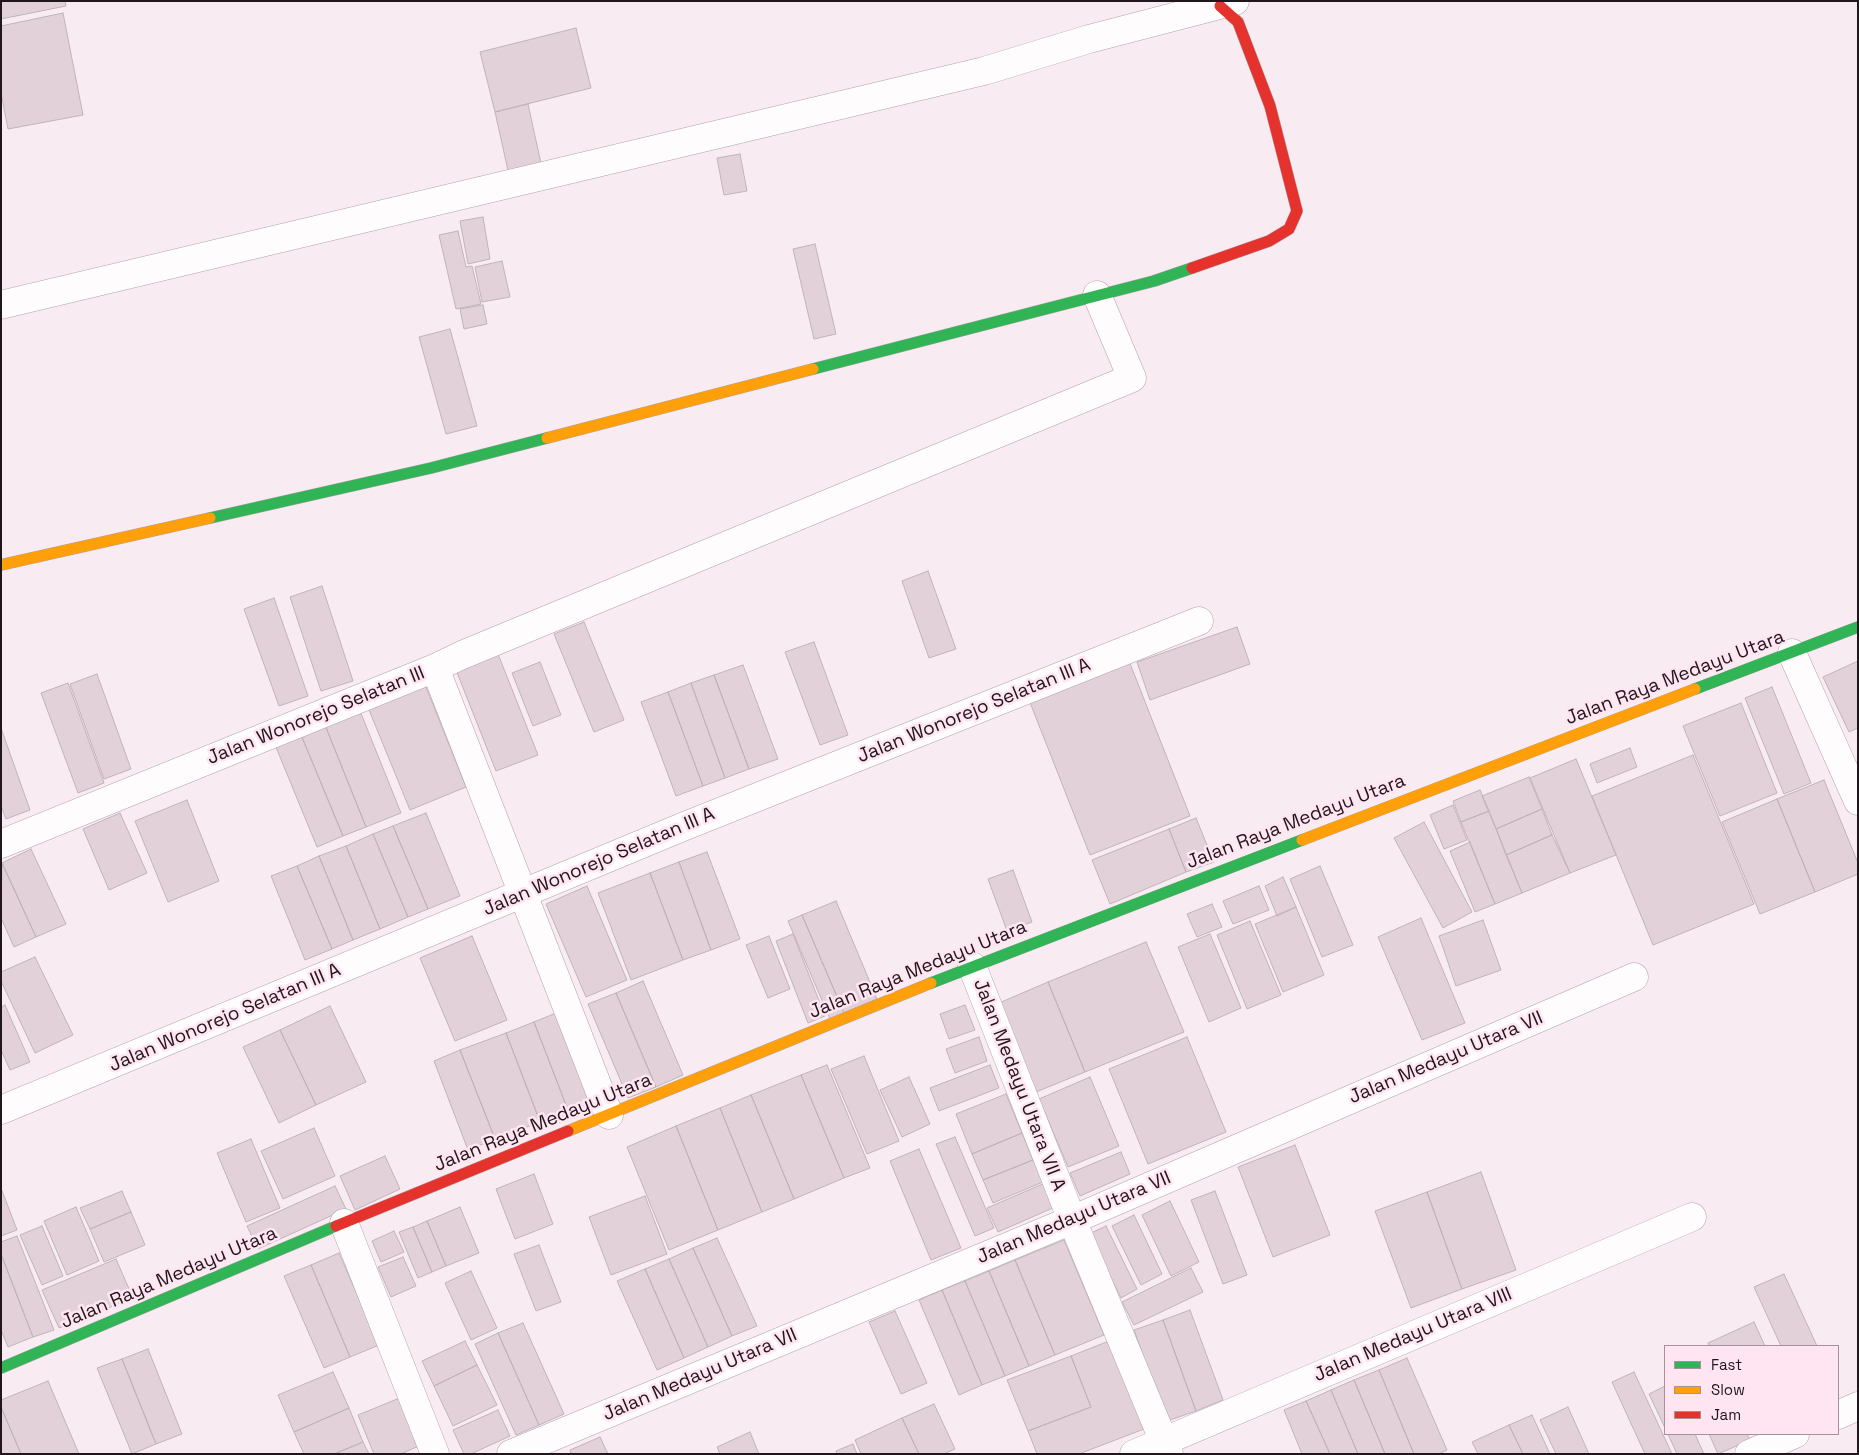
<!DOCTYPE html>
<html>
<head>
<meta charset="utf-8">
<style>
	body { margin:0 }
	#map { position:relative; width:1859px; height:1455px; overflow:hidden; background:#f9ebf2; font-family:"Space Grotesk",sans-serif }
	canvas { display:block }
	.frame { position:absolute; inset:0; border:2px solid #20161b; pointer-events:none }
	.legend { position:absolute; left:1664px; top:1345px; width:175px; height:90px; box-sizing:border-box; background:#ffe5f1; border:1px solid #a6929b; margin:0; padding:6px 9px; list-style:none; font-size:15px; color:#20161b }
	.legend li { display:flex; align-items:center; gap:10px; height:25px }
	.legend b { width:25px; border:1px solid #a6929b }
</style>
</head>
<body>
<div id="map">
<canvas width="1859" height="1455"></canvas>
<div class="frame"></div>
<ul class="legend">
<li><b style="height:6px;background:#30b455"></b>Fast</li>
<li><b style="height:6px;background:#ff9f0a"></b>Slow</li>
<li><b style="height:6px;background:#e5322d"></b>Jam</li>
</ul>
</div>
<script>
const ctx = document.querySelector('canvas').getContext('2d');
ctx.lineJoin = 'round';
function fillPath(path, color) { ctx.fillStyle = color; ctx.fill(path, 'evenodd'); }
const poly = rows => new Path2D(rows.map(r => 'M' + r).join(''));
function trace(path, color, width, dash) { ctx.strokeStyle = color; ctx.lineWidth = width; ctx.lineCap = dash ? 'butt' : 'round'; ctx.setLineDash(dash || []); ctx.stroke(path); }
function write(font, color, halo, rows, align = 'center') {
  ctx.font = font + ' "Space Grotesk",sans-serif'; ctx.lineWidth = 5; ctx.setLineDash([]); ctx.textBaseline = 'middle'; ctx.strokeStyle = halo; ctx.fillStyle = color; for (const [text, x, y, turn = 0] of rows) {
    ctx.save(); ctx.translate(x, y); ctx.rotate((+turn || 0) * Math.PI / 180); ctx.textAlign = isNaN(turn) ? turn : align; if (halo) ctx.strokeText(text, 0, 0); ctx.fillText(text, 0, 0); ctx.restore();
  }
}
const building = poly([
	[1,1,65,1,66,6,1,19,1,1],
	[63,13,83,115,8,129,1,93,1,26,63,13],
	[576,28,591,88,495,112,480,52,576,28],
	[528,104,542,168,509,175,495,112,528,104],
	[740,154,747,191,724,195,717,158,740,154],
	[483,217,490,259,468,264,460,221,483,217],
	[458,231,466,267,472,266,481,304,456,309,439,235,458,231],
	[815,244,836,334,814,339,793,249,815,244],
	[502,261,510,297,482,302,475,267,502,261],
	[483,305,487,324,464,329,460,309,483,305],
	[450,329,477,426,446,434,419,337,450,329],
	[928,571,956,649,929,658,902,581,928,571],
	[322,586,353,681,321,691,290,597,322,586],
	[274,598,308,696,279,706,244,609,274,598],
	[584,622,624,720,594,732,554,634,584,622],
	[1237,627,1250,664,1150,700,1137,662,1237,627],
	[814,642,848,735,820,745,785,652,814,642],
	[498,654,538,755,496,771,456,670,498,654],
	[1129,661,1190,816,1090,855,1029,700,1129,661],
	[1858,661,1858,728,1849,732,1823,677,1858,661],
	[540,662,561,715,533,726,512,673,540,662],
	[743,665,778,759,749,769,714,675,743,665],
	[97,674,131,769,104,779,70,684,97,674],
	[714,675,749,769,725,778,691,683,714,675],
	[424,682,466,787,410,810,367,705,424,682],
	[68,683,104,783,78,793,41,693,68,683],
	[691,683,725,778,703,786,668,692,691,683],
	[1772,687,1811,783,1784,794,1745,698,1772,687],
	[668,692,703,786,676,796,641,702,668,692],
	[1741,703,1777,793,1720,816,1683,726,1741,703],
	[358,706,401,813,366,827,323,720,358,706],
	[323,720,366,827,343,836,299,730,323,720],
	[1,728,30,810,6,819,1,806,1,728],
	[299,730,343,836,317,847,273,740,299,730],
	[1630,748,1637,767,1597,783,1590,764,1630,748],
	[1693,755,1754,904,1653,945,1592,796,1693,755],
	[1576,759,1616,855,1570,873,1530,778,1576,759],
	[1529,777,1542,809,1496,829,1482,796,1529,777],
	[1824,780,1858,863,1858,874,1815,892,1777,799,1824,780],
	[1480,790,1489,811,1461,822,1453,801,1480,790],
	[1777,799,1815,892,1760,914,1722,822,1777,799],
	[187,800,219,881,168,902,135,821,187,800],
	[1453,805,1467,840,1444,849,1430,815,1453,805],
	[1542,809,1552,835,1506,855,1496,829,1542,809],
	[1489,811,1522,893,1495,904,1461,822,1489,811],
	[120,813,147,873,109,890,83,829,120,813],
	[426,813,460,896,428,909,393,826,426,813],
	[1196,818,1214,862,1186,872,1169,829,1196,818],
	[1424,822,1472,912,1443,928,1394,838,1424,822],
	[393,826,428,909,408,917,373,834,393,826],
	[1169,829,1186,872,1110,904,1092,860,1169,829],
	[373,834,408,917,380,929,346,846,373,834],
	[1552,835,1570,873,1522,893,1506,855,1552,835],
	[1470,842,1495,904,1475,912,1450,851,1470,842],
	[346,846,380,929,353,940,319,856,346,846],
	[31,849,66,924,36,937,2,863,31,849],
	[707,852,740,939,711,950,679,862,707,852],
	[319,856,353,940,332,949,297,866,319,856],
	[679,862,711,950,683,960,650,873,679,862],
	[2,863,36,937,14,947,1,918,2,863],
	[297,866,332,949,305,960,271,876,297,866],
	[1320,866,1353,945,1322,957,1290,879,1320,866],
	[1013,870,1032,922,1007,931,988,879,1013,870],
	[650,873,683,960,631,980,598,893,650,873],
	[1283,877,1296,907,1277,916,1265,886,1283,877],
	[587,886,627,980,586,997,546,904,587,886],
	[1259,886,1269,910,1233,924,1223,901,1259,886],
	[836,901,877,999,844,1013,802,915,836,901],
	[1212,904,1222,927,1197,937,1187,914,1212,904],
	[1296,907,1324,975,1283,992,1255,924,1296,907],
	[802,915,844,1013,830,1019,788,921,802,915],
	[1421,918,1465,1023,1422,1040,1378,937,1421,918],
	[1483,920,1501,970,1456,986,1439,936,1483,920],
	[1250,921,1281,995,1247,1009,1217,935,1250,921],
	[793,934,825,1016,808,1023,776,941,793,934],
	[1210,934,1241,1008,1209,1022,1178,947,1210,934],
	[472,936,507,1020,455,1041,420,958,472,936],
	[769,936,790,989,768,998,746,945,769,936],
	[1146,942,1184,1032,1085,1072,1048,982,1146,942],
	[35,957,73,1035,35,1053,1,981,1,972,35,957],
	[643,981,683,1075,656,1087,616,993,643,981],
	[1048,982,1085,1072,1036,1092,999,1003,1048,982],
	[616,993,656,1087,628,1098,588,1004,616,993],
	[5,1005,30,1062,10,1070,1,1050,1,1007,5,1005],
	[965,1005,975,1030,949,1039,940,1014,965,1005],
	[330,1006,366,1082,316,1105,280,1030,330,1006],
	[561,1011,598,1107,571,1118,534,1022,561,1011],
	[534,1022,571,1118,543,1129,506,1033,534,1022],
	[280,1030,316,1105,279,1123,243,1047,280,1030],
	[506,1033,540,1122,495,1139,460,1050,506,1033],
	[979,1037,987,1061,955,1073,946,1049,979,1037],
	[1187,1037,1226,1132,1148,1164,1109,1069,1187,1037],
	[460,1050,495,1139,468,1150,434,1061,460,1050],
	[864,1056,899,1141,867,1154,831,1069,864,1056],
	[827,1065,870,1168,844,1178,801,1075,827,1065],
	[990,1065,999,1088,939,1111,930,1088,990,1065],
	[801,1075,844,1178,794,1199,751,1095,801,1075],
	[909,1077,930,1124,902,1137,880,1090,909,1077],
	[1090,1077,1119,1146,1068,1167,1039,1099,1090,1077],
	[1006,1094,1022,1133,972,1154,956,1114,1006,1094],
	[751,1095,794,1199,762,1212,720,1108,751,1095],
	[720,1108,762,1212,718,1230,676,1126,720,1108],
	[676,1126,718,1230,669,1250,627,1147,676,1126],
	[314,1128,335,1176,283,1199,261,1151,314,1128],
	[1022,1133,1033,1160,983,1180,972,1154,1022,1133],
	[955,1137,994,1228,975,1236,936,1144,955,1137],
	[251,1139,280,1208,246,1222,217,1153,251,1139],
	[1295,1145,1330,1235,1273,1257,1238,1167,1295,1145],
	[919,1149,961,1248,931,1260,890,1161,919,1149],
	[1121,1152,1130,1174,1080,1196,1070,1173,1121,1152],
	[385,1156,400,1189,355,1210,340,1176,385,1156],
	[1033,1160,1043,1182,993,1203,983,1180,1033,1160],
	[1481,1172,1516,1270,1462,1289,1427,1192,1481,1172],
	[534,1174,553,1224,515,1239,496,1189,534,1174],
	[1045,1183,1055,1207,998,1232,987,1208,1045,1183],
	[335,1186,346,1209,258,1249,247,1226,335,1186],
	[1,1188,17,1230,1,1236,1,1188],
	[122,1191,131,1212,90,1229,80,1208,122,1191],
	[1215,1191,1247,1275,1223,1284,1191,1200,1215,1191],
	[1427,1192,1462,1289,1411,1308,1375,1211,1427,1192],
	[645,1196,667,1254,611,1275,589,1217,645,1196],
	[1170,1201,1199,1262,1171,1276,1142,1215,1170,1201],
	[76,1207,99,1261,67,1275,44,1221,76,1207],
	[460,1207,479,1253,446,1266,427,1221,460,1207],
	[131,1212,145,1245,104,1262,90,1229,131,1212],
	[1134,1215,1162,1274,1141,1285,1112,1226,1134,1215],
	[427,1221,446,1266,432,1272,413,1227,427,1221],
	[42,1226,63,1276,42,1285,20,1235,42,1226],
	[1106,1226,1137,1289,1121,1298,1089,1234,1106,1226],
	[413,1227,432,1272,418,1278,399,1232,413,1227],
	[394,1231,404,1252,381,1262,372,1241,394,1231],
	[17,1236,54,1330,33,1337,1,1254,1,1242,17,1236],
	[717,1238,757,1326,732,1336,693,1248,717,1238],
	[1064,1240,1104,1335,1055,1355,1015,1260,1064,1240],
	[539,1245,561,1302,536,1311,514,1254,539,1245],
	[693,1248,732,1336,708,1347,669,1259,693,1248],
	[339,1253,379,1345,350,1357,311,1265,339,1253],
	[1,1254,33,1337,8,1347,1,1330,1,1254],
	[403,1257,416,1286,391,1297,378,1267,403,1257],
	[116,1259,133,1298,59,1328,42,1290,116,1259],
	[669,1259,708,1347,684,1358,645,1269,669,1259],
	[1015,1260,1055,1355,1029,1366,989,1271,1015,1260],
	[311,1265,350,1357,324,1368,284,1276,311,1265],
	[1191,1268,1203,1292,1134,1325,1122,1302,1191,1268],
	[645,1269,684,1358,657,1370,617,1281,645,1269],
	[471,1271,497,1328,471,1340,445,1283,471,1271],
	[989,1271,1029,1366,1005,1376,965,1281,989,1271],
	[1784,1274,1817,1346,1781,1346,1754,1287,1784,1274],
	[965,1281,1005,1376,982,1385,942,1290,965,1281],
	[942,1290,982,1385,959,1395,919,1300,942,1290],
	[1190,1310,1223,1400,1196,1411,1163,1320,1190,1310],
	[895,1311,927,1383,901,1394,869,1322,895,1311],
	[1163,1320,1196,1411,1167,1421,1134,1330,1163,1320],
	[1754,1322,1765,1346,1709,1346,1708,1343,1754,1322],
	[523,1323,564,1414,539,1425,498,1333,523,1323],
	[498,1333,539,1425,516,1435,475,1344,498,1333],
	[465,1341,477,1365,434,1386,422,1361,465,1341],
	[1109,1341,1144,1429,1079,1454,1037,1454,1028,1431,1091,1407,1071,1356,1109,1341],
	[148,1349,182,1434,156,1444,122,1359,148,1349],
	[1071,1356,1091,1407,1028,1431,1007,1380,1071,1356],
	[1407,1358,1447,1450,1439,1454,1414,1454,1379,1370,1407,1358],
	[122,1359,156,1444,132,1454,97,1368,122,1359],
	[477,1365,497,1405,453,1426,434,1386,477,1365],
	[1379,1370,1414,1454,1385,1454,1354,1380,1379,1370],
	[333,1372,349,1408,294,1432,278,1395,333,1372],
	[1634,1372,1672,1454,1645,1454,1612,1382,1634,1372],
	[1354,1380,1385,1454,1358,1454,1331,1390,1354,1380],
	[48,1381,79,1454,21,1454,1,1407,1,1400,48,1381],
	[1665,1386,1665,1428,1649,1394,1665,1386],
	[1331,1390,1358,1454,1330,1454,1306,1401,1331,1390],
	[402,1397,421,1445,401,1454,374,1454,358,1415,402,1397],
	[1306,1401,1330,1454,1302,1454,1284,1410,1306,1401],
	[934,1404,955,1449,944,1454,919,1454,902,1418,934,1404],
	[1,1407,21,1454,1,1454,1,1407],
	[1568,1407,1589,1454,1556,1454,1540,1420,1568,1407],
	[349,1408,363,1442,334,1454,304,1454,294,1432,349,1408],
	[498,1410,510,1436,471,1454,464,1454,453,1430,498,1410],
	[1532,1415,1550,1454,1523,1454,1509,1425,1532,1415],
	[902,1418,919,1454,861,1454,855,1440,902,1418],
	[1509,1425,1523,1454,1478,1454,1472,1442,1509,1425],
	[750,1432,759,1454,720,1454,717,1447,750,1432],
	[1668,1434,1695,1434,1704,1454,1677,1454,1668,1434],
	[1709,1434,1747,1434,1750,1440,1718,1454,1709,1434],
	[600,1437,608,1454,571,1454,570,1450,600,1437],
	[363,1442,369,1454,334,1454,363,1442],
	[853,1444,857,1454,837,1454,836,1451,853,1444]
]);
fillPath(building, '#e3d1da');
trace(building, '#bfb3b9', 1);
const street = poly([
	[1,305,984,71,1089,39,1235,1],
	[1792,653,1858,801],
	[435,668,462,655,1132,378,1097,295],
	[1,844,435,668,609,1115],
	[972,966,1072,1220,1169,1454],
	[1,1110,685,826,1199,621],
	[344,1223,435,1454],
	[1838,1415,1858,1406],
	[511,1454,1072,1220,1634,977],
	[1134,1454,1692,1217],
	[1749,1454,1795,1434]
]);
const fast = poly([
	[813,369,1154,281,1192,268],
	[210,518,431,468,547,438],
	[1695,689,1858,627],
	[931,983,1302,840],
	[1,1368,336,1226]
]);
const slow = poly([
	[547,438,813,369],
	[1,565,210,518],
	[1302,840,1695,689],
	[568,1131,931,983]
]);
const jam = poly([
	[1192,268,1269,241,1289,229,1297,211,1270,106,1238,22,1220,6],
	[336,1226,568,1131]
]);
trace(street, '#afa3a9', 29);
trace(fast, '#afa3a9', 12);
trace(slow, '#afa3a9', 12);
trace(jam, '#afa3a9', 12);
trace(street, '#fefcfd', 28);
trace(fast, '#30b455', 11);
trace(slow, '#ff9f0a', 11);
trace(jam, '#e5322d', 11);
write('19px', '#20161b', '#ffe5f1', [
	["Jalan Raya Medayu Utara",1675,678,-21],
	["Jalan Wonorejo Selatan III A",974,711,-22],
	["Jalan Wonorejo Selatan III",316,716,-22],
	["Jalan Raya Medayu Utara",1296,822,-21],
	["Jalan Wonorejo Selatan III A",599,862,-23],
	["Jalan Raya Medayu Utara",918,970,-22],
	["Jalan Wonorejo Selatan III A",225,1018,-23],
	["Jalan Medayu Utara VII",1446,1058,-23],
	["Jalan Medayu Utara VII A",1019,1085,69],
	["Jalan Raya Medayu Utara",543,1123,-22],
	["Jalan Medayu Utara VII",1074,1218,-23],
	["Jalan Raya Medayu Utara",169,1278,-23],
	["Jalan Medayu Utara VIII",1413,1335,-23],
	["Jalan Medayu Utara VII",700,1375,-23]
]);
</script>
</body>
</html>
